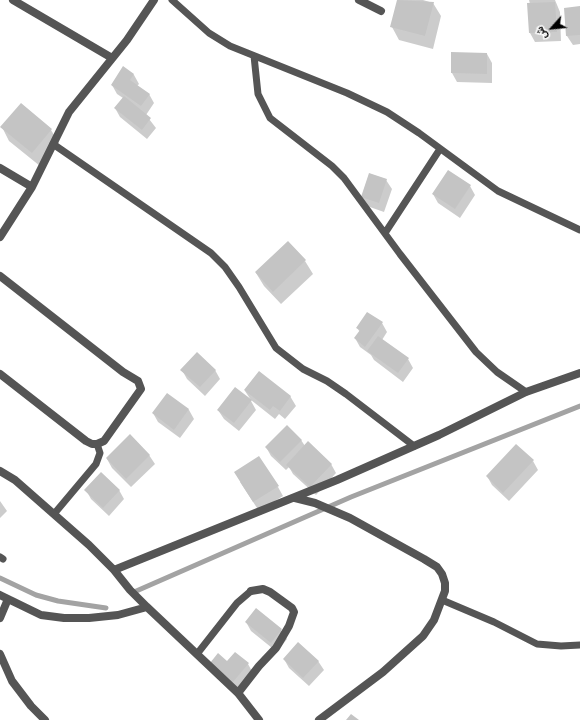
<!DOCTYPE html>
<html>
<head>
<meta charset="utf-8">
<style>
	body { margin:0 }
	#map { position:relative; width:580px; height:720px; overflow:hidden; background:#fff; font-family:"Archivo Narrow",Vazirmatn,sans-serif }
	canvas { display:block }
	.north { position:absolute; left:532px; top:8px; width:40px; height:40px; -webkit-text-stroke:3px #fff; paint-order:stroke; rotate:243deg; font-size:11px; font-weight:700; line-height:16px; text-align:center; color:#000 }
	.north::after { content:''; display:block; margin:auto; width:14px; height:18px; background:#000; clip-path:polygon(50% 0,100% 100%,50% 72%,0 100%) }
</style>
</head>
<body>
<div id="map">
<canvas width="580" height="720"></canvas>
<div class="north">ش</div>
</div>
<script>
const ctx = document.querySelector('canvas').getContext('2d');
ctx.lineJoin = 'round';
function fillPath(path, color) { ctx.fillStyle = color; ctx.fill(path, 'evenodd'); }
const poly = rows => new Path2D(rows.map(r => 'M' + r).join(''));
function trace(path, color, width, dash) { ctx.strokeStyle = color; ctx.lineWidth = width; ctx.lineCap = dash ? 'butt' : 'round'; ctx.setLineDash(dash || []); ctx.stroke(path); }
fillPath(poly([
	[398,0,423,0,433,3,441,16,433,49,399,40,392,27],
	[529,0,555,0,560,12,561,41,535,42,530,33,530,4],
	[580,7,580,44,573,45,567,36,565,9],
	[487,54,492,63,492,83,457,82,452,73],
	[124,68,134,75,139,84,137,86,149,94,154,103,146,115,156,128,147,139,120,117,115,108,123,98,117,94,112,85],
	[2,127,51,130,59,143,40,166,9,141],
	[386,180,392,189,384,212,367,206,362,197],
	[470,186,475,195,460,218,438,203,433,194],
	[305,261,313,274,281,304,264,286,256,273],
	[382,323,387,332,382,340,408,359,413,368,403,382,374,360,371,355,360,347,355,338,360,332,357,328],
	[182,370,215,370,220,379,205,396,187,379],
	[245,391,290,396,296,406,285,419,279,414,275,419,251,400],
	[167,394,189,410,194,419,180,438,158,422,153,413],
	[251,401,256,410,239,431,224,419,218,410],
	[301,440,305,446,331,464,336,473,316,495,293,474,289,467,286,470,271,456,266,447],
	[149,455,155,464,131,487,112,468,107,459],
	[533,461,538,470,509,501,492,485,487,476],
	[240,482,278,487,283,496,259,511],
	[86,490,119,490,124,499,109,516,91,499],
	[0,501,7,511,0,518],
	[256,610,281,630,287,639,277,652,251,631,246,622],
	[284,659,318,661,324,670,309,686,289,668],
	[227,662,248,664,253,673,238,690,217,672]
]), '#0003');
trace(poly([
	[0,578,36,595,58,601,106,608],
	[134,592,351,497,580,406]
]), '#a3a3a3', 5);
fillPath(poly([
	[397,0,434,2,425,36,390,27],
	[555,2,557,32,529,33,527,3],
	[580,6,580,35,566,36,564,8],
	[451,52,487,53,487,74,451,73],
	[123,66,134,74,130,80,150,94,141,106,111,85],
	[124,96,151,118,142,130,114,108],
	[21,103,52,129,32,153,0,127],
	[448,170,471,185,455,209,432,194],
	[369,173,387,179,379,203,361,197],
	[288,241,306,260,273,292,255,272],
	[367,312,383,322,365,347,354,338,360,330,356,328],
	[378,336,409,358,398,373,367,351],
	[197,352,216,370,200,387,180,370],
	[259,371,291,396,280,411,273,406,270,410,244,390],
	[235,387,252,400,234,423,217,410],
	[167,393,189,409,174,430,152,413],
	[287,425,302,440,280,462,265,447],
	[130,434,150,455,126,479,106,458],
	[308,441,332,464,310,487,286,465],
	[516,444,534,460,503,493,486,476],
	[259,456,279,486,253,502,234,472],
	[101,472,120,490,103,508,84,490],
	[256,608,282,629,271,643,245,622],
	[298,642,319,661,303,678,283,659],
	[235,652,249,663,233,682,210,663,218,653,227,661],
	[351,714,359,720,346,720]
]), '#c4c4c4');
trace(poly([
	[172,0,209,33,230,46,347,93,387,112,419,133,498,191,580,230],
	[254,56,258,94,270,118,332,166,344,178,400,254,476,352,497,372,526,392],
	[53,144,211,253,225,267,239,287,276,348,303,369,327,381,346,394,414,446],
	[385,233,440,149],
	[54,514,96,464,100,453,97,444],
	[0,557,3,559],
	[442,600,494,622,537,644,561,646,580,645],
	[197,654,237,603,251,591]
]), '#555', 7);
trace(poly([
	[13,0,112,58],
	[359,0,381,11],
	[0,168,32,187],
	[0,237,32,187,69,112,127,40,154,0],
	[0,276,123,372,138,381,141,389,104,441,97,444,92,444,86,441,0,374],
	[0,471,15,480,89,545,114,570,130,590,147,607,238,693,259,720],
	[295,498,315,503,350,518,424,559,437,567,442,574,445,583,445,591,434,620,423,636,383,672,319,720],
	[114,570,337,480,439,435,526,392,580,373],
	[0,595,41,615,64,618,89,618,118,615,147,607],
	[0,618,8,599],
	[0,654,12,681,31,706,45,720],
	[238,693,259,666,276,648,289,626,294,612,292,608,270,592,263,589,251,591]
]), '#555', 8);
</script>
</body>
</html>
